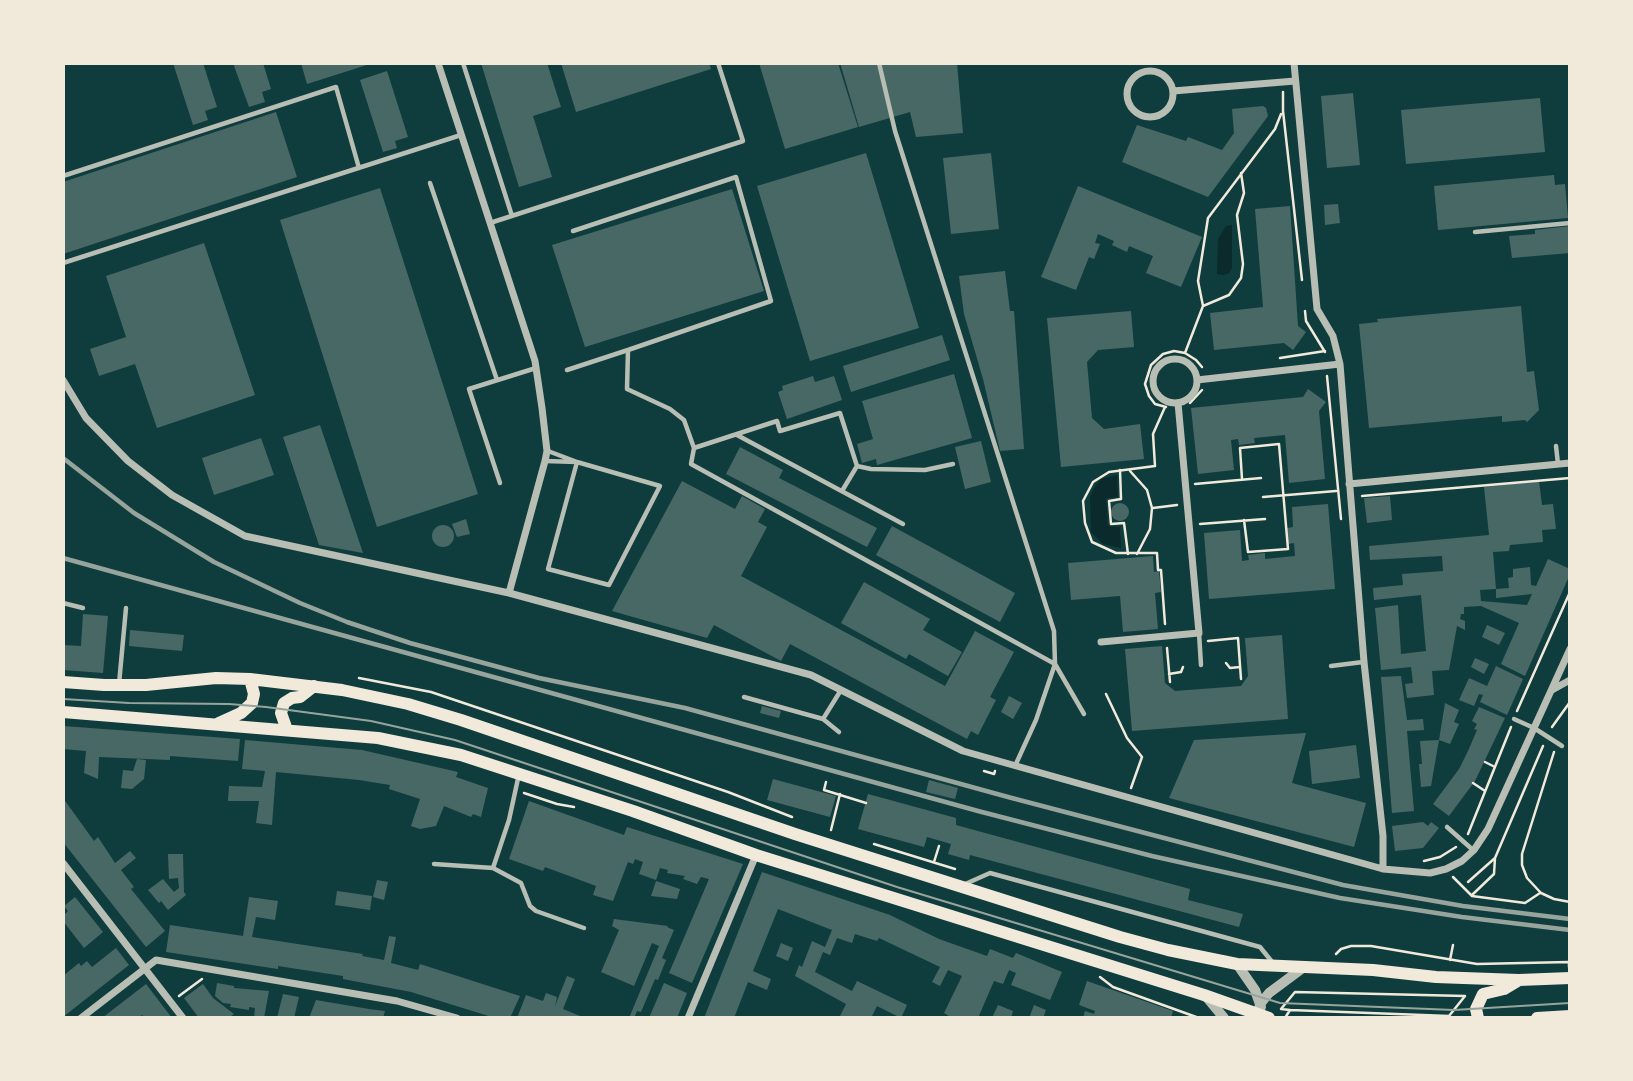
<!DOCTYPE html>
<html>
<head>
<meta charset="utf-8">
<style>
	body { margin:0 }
	#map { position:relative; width:1633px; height:1081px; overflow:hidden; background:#0f3d3e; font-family:"DM Sans",sans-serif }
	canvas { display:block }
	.frame { position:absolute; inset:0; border:65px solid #f1e9da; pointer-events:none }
</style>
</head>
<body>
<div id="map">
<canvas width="1633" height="1081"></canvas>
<div class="frame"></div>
</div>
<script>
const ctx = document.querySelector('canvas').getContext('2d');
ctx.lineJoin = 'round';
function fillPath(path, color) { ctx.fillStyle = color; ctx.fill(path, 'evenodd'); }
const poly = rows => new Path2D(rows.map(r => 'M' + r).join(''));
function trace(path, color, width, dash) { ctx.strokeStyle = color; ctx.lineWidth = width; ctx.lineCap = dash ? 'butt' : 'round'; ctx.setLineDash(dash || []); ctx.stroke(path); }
fillPath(poly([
	[1232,225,1232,268,1228,274,1222,275,1217,274,1218,239,1226,226],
	[1117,475,1118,497,1106,498,1108,526,1120,527,1121,548,1103,544,1091,532,1090,497,1094,488,1101,479]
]), '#0a2a2b');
fillPath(poly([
	[173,63,203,63,217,107,205,111,208,120,193,125],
	[233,63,263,63,271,89,262,92,265,102,249,107],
	[301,63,370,63,370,64,307,84],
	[481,63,547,63,561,107,533,116,552,177,519,187],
	[561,63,709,63,711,69,576,112],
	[759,63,838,63,858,127,785,149],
	[840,63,957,63,963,133,916,137,910,112,859,127],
	[387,71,408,137,395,141,397,148,383,152,360,80],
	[1353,93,1360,165,1327,168,1321,96],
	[1540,98,1545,152,1406,164,1401,110],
	[1263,106,1266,108,1268,116,1208,197,1122,162,1137,125,1186,141,1188,137,1222,150,1234,133,1232,109],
	[276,112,297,177,63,254,63,182],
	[866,153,919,328,810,361,757,186],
	[991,153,999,229,951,234,943,158],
	[1554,175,1555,185,1565,184,1568,218,1438,230,1434,186],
	[1078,186,1202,237,1181,287,1146,273,1153,256,1129,246,1127,252,1112,245,1114,241,1098,234,1095,243,1100,244,1094,259,1089,257,1076,290,1041,277],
	[380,188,478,494,377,527,280,220],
	[732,189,764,291,585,347,552,245],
	[1338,204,1340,223,1325,225,1324,205],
	[1290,206,1298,326,1306,332,1293,350,1284,343,1214,350,1210,313,1263,307,1255,209],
	[1570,226,1570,253,1512,258,1509,236,1535,234,1535,230],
	[204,243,255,395,157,428,135,364,99,376,90,349,126,337,106,276],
	[1005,271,1010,311,1014,311,1024,449,1000,451,983,379,964,314,959,276],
	[1521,306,1527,372,1534,371,1539,410,1527,422,1525,420,1502,422,1502,416,1369,428,1359,324,1378,322,1377,319],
	[1131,311,1134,347,1098,350,1087,362,1092,418,1104,429,1140,424,1144,459,1061,467,1047,318],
	[942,335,950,360,851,392,843,366],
	[954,374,972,438,877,465,876,459,862,463,857,444,873,439,862,401],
	[813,376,815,382,834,376,842,400,787,419,778,392,783,390,782,386],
	[1308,389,1326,402,1319,411,1325,479,1289,483,1285,435,1254,438,1255,443,1239,445,1238,439,1231,440,1234,470,1198,474,1191,408,1303,397],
	[320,425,363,553,319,545,283,437],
	[261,438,274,475,214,495,202,458],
	[981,441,991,482,965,489,955,447],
	[740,447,783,470,779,478,877,528,867,547,726,474],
	[682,481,735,509,742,496,765,509,758,522,767,527,741,576,945,686,975,631,1014,652,990,697,996,700,978,735,971,731,967,739,790,644,781,661,714,625,707,638,612,611],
	[1539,481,1542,505,1553,504,1556,529,1542,530,1543,542,1510,545,1509,551,1493,552,1496,589,1509,588,1508,578,1513,577,1513,569,1530,567,1531,585,1536,586,1548,559,1570,569,1570,574,1525,676,1501,664,1519,623,1481,606,1464,607,1464,614,1461,614,1460,619,1465,621,1465,630,1457,626,1449,670,1432,671,1434,695,1407,698,1405,684,1413,683,1411,667,1381,670,1375,608,1398,605,1401,654,1426,651,1421,595,1374,600,1373,588,1403,585,1402,574,1443,571,1442,556,1370,560,1369,546,1489,535,1484,487],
	[1496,589,1496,598,1532,594,1527,605,1481,601,1480,590],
	[1390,496,1392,520,1367,523,1364,498],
	'1111 512a9 9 0 1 1 18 0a9 9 0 1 1-18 0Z',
	[1328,504,1335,589,1209,599,1204,533,1240,530,1242,561,1249,560,1248,555,1265,553,1265,559,1295,556,1294,543,1288,544,1287,528,1293,527,1292,507],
	[466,519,470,534,457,537,452,524],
	'432 536a11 11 0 1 1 22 0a11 11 0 1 1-22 0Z',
	[892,526,1015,593,1000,622,876,555],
	[1153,556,1154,572,1159,571,1161,592,1155,593,1158,629,1123,632,1120,596,1071,600,1068,563],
	[864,582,930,619,923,630,962,652,948,676,909,654,906,659,841,623],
	[83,614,108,616,103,673,63,670,63,645,81,646],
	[1487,625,1505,633,1499,645,1482,637],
	[130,630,184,635,182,651,129,646],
	[1282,635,1288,719,1132,731,1125,649,1162,646,1165,683,1175,691,1241,686,1248,676,1245,638],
	[1475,658,1489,664,1484,674,1471,667],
	[1496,666,1523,679,1507,715,1480,702,1483,695,1479,694,1474,706,1459,700,1469,678,1487,686],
	[1401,676,1407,720,1423,719,1424,730,1407,731,1414,811,1392,813,1381,677],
	[1009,696,1022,703,1013,719,1001,712],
	[1445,703,1459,710,1454,722,1459,724,1450,744,1439,740],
	[762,706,781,711,779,718,760,713],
	[1479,707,1505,718,1475,781,1449,816,1433,804,1459,769,1468,751,1477,730,1474,729,1477,724,1472,721],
	[63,726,240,739,238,761,170,756,170,760,99,757,98,779,84,773,86,751,63,749],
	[1306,733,1292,783,1366,803,1354,847,1169,798,1194,740],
	[245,740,362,750,458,772,456,777,488,788,481,817,473,814,471,817,444,806,436,826,420,829,411,826,420,799,389,789,390,785,359,780,276,772,272,825,256,823,259,801,228,801,229,786,262,787,265,771,242,769],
	[1439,740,1431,786,1421,787,1419,764,1422,764,1420,741],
	[1356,745,1360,778,1312,784,1309,751],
	[137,759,146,760,144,779,132,789,121,788,123,770,133,771],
	[773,779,836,796,830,817,767,800],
	[929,780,958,788,955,799,926,792],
	[868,794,956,818,956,825,1190,889,1188,900,1243,914,1239,927,970,855,969,860,948,854,951,844,927,837,924,847,858,829],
	[63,798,94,841,98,837,115,863,130,851,136,858,121,870,134,887,131,889,165,931,146,947,63,842],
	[529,801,624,835,627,827,743,864,692,983,669,973,709,879,701,877,697,884,683,879,685,876,667,873,668,870,660,868,656,880,639,874,643,862,635,859,633,864,628,862,613,901,593,895,596,886,545,867,543,871,509,859],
	[1423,822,1428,826,1431,822,1439,828,1423,848,1395,851,1392,826],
	[168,854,183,854,184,892,186,895,168,910,161,901,159,903,148,890,163,879,174,892,179,888,178,878,169,879],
	[762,872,890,915,939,939,987,956,990,949,1013,958,1016,953,1062,972,1050,1000,1011,985,1016,973,1009,970,1003,984,994,981,978,1018,952,1018,944,1013,962,976,948,970,940,986,932,982,940,967,879,938,877,941,855,934,852,943,837,938,830,955,823,952,815,972,852,991,857,981,907,1005,901,1018,877,1006,871,1018,839,1018,846,1004,795,976,799,965,802,967,812,941,825,947,832,930,778,909,753,971,771,979,767,990,748,982,734,1018,704,1018],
	[377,880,388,882,384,900,373,897],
	[656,881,680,889,677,899,651,896],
	[337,891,372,896,370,910,335,905],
	[75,897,103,932,84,948,63,921,63,916,68,911,64,906],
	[249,897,278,901,275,920,256,917,252,937,363,954,362,956,384,960,389,936,396,937,391,963,418,970,420,964,520,996,510,1018,495,1018,411,992,343,979,343,976,278,966,278,969,166,952,170,925,243,936],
	[614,919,668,926,667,927,674,930,662,958,666,960,658,980,655,979,641,1012,637,1011,634,1018,629,1018,659,946,652,943,634,986,601,972,619,930,612,926],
	[781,943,793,948,788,961,776,956],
	[116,948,129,965,63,1017,63,980,65,978,63,976,79,963,81,966,87,961,92,967],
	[567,976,575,979,563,1009,585,1018,517,1018,526,995,543,1001,546,993,557,997,555,1006],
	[1087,981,1173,1011,1171,1018,1083,1018,1085,1011,1094,1014,1095,1011,1079,1005],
	[217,983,234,986,234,988,269,991,264,1018,254,1018,255,1008,249,1007,249,1010,230,1007,231,1004,223,1003,215,996],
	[664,983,687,993,677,1018,649,1018],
	[146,984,172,1018,145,1018,142,1015,138,1018,102,1018],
	[203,984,213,998,234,1014,229,1018,199,1018,184,998],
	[283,994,299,997,294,1018,277,1018],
	[316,1000,369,1009,385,1011,383,1018,309,1018],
	[998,1005,1013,1011,1011,1018,992,1018],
	[1034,1005,1046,1010,1043,1018,1029,1018]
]), '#486865');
trace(poly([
	[1283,92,1283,111,1302,280],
	[1203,306,1198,281,1208,218,1275,129,1281,114],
	[1305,311,1306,321,1325,352],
	[1185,353,1203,306,1229,295,1241,278,1243,264,1237,215,1244,193,1241,173],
	[1280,358,1325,351],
	[1327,376,1341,519],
	[1190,403,1202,390],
	[1165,407,1153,434,1155,466,1109,472,1093,482,1083,501,1085,523,1092,542,1116,553,1157,553,1158,570,1161,570,1165,624],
	[1166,407,1155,404,1149,396,1145,384,1151,365,1163,354,1174,351,1185,353,1196,360,1202,367],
	[1120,470,1121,499,1109,501,1111,524,1124,523,1128,554],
	[1130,471,1147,490,1152,508,1150,529,1137,554],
	[1242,479,1240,448,1279,444,1288,549,1248,552,1244,520],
	[1195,484,1261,478],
	[1362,496,1570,478],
	[1263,497,1336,491],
	[1153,508,1177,505],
	[1200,524,1265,519],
	[1208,641,1238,638,1241,679],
	[1167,648,1170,682],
	[1226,663,1230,668,1240,667],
	[1169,674,1181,672,1183,667],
	[359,678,431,692,728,792,792,817],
	[1106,694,1127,738,1142,757,1131,788],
	[1517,711,1570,592],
	[1552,727,1570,702],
	[1554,752,1522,854,1522,865,1527,878,1541,893,1554,899,1570,902],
	[1485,762,1493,766],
	[984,771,994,774,995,771],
	[826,782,824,790,866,803],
	[1473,783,1485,791],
	[524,793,557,804,574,807],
	[831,830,840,794],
	[1468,834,1511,727],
	[874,844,955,869],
	[1424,861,1440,857,1456,847],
	[934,862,939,846],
	[1453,877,1472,896,1525,903,1540,893],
	[1468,882,1495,858,1543,746],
	[1472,895,1494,874,1495,858],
	[1336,954,1341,949,1351,946,1371,946,1477,964,1569,962,1569,967],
	[1450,960,1453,945],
	[1100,977,1113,987,1199,1018],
	[179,996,202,979],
	[1285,1018,1290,1010,1281,1009,1295,992,1465,996,1449,1016,1290,1010]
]), '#f1e9da', 2.5);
trace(poly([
	[463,63,512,216],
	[879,63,895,131,1054,631,1055,664,1036,720,1015,766],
	[63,176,336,87,359,168],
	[430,183,497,380],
	[490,223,743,141,718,63],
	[573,231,736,177,771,301,628,350],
	[1475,232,1570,223],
	[63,263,461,135],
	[567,370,628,350,627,389,670,409,684,420,694,448,691,464,1055,664,1084,714],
	[737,435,903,524],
	[1556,446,1558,464],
	[694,448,777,421,780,431,840,413,857,466,871,469,925,470,953,464],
	[545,461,577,462,548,569,609,585,660,486,577,462,548,451],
	[500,483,469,389,536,368],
	[842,491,857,466],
	[63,603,83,608],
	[1199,633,1201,665],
	[1331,666,1363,662],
	[119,684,126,608],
	[744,697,823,719,839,732],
	[823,719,841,690],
	[1514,719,1534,728,1562,746],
	[1447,827,1473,850],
	[434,864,493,868,521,883,530,906,536,911,584,928],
	[493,868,509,820,519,774],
	[963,885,990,873,1260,947,1273,963]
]), '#b8beb3', 4.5);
trace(poly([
	[438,63,535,361,542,408,547,451,545,461,509,593],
	[1294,63,1317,309,1333,336,1340,364,1364,662,1383,836,1383,869],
	'1127 94a23 23 0 1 1 46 0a23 23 0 1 1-46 0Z',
	[1173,91,1295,81],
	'1153 381a22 22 0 1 1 44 0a22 22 0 1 1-44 0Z',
	[63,380,86,418,128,461,172,495,245,536,509,593,811,675,963,751,1383,869,1430,873,1446,869,1462,861,1474,850,1488,829,1570,649],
	[1197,380,1340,364],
	[1349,484,1570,463],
	[1101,642,1199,633,1178,403],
	[1552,690,1570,680],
	[63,863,183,1018],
	[81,1018,156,960,397,1001,457,1018],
	[688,1018,756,855]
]), '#b8beb3', 7);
trace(poly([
	[1237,964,1255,990,1261,1007],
	[1205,995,1224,1018],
	[1255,1018,1261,1003,1269,993,1304,967]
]), '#b8beb3', 10);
trace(poly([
	[63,682,104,685,146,685,216,678,250,679,342,690,408,704,461,720,795,834,1120,937,1168,950,1237,964,1373,970,1436,977,1519,980,1570,978],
	[63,712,378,738,461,755,633,811,756,855,1204,995,1269,1018],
	[219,723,241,713,252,703,254,694,250,679],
	[287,730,281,713,284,703,292,698,300,697,314,686],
	[1478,1018,1476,1009,1483,994,1504,989,1519,980],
	[1537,1018,1570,1016]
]), '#f1e9da', 12);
trace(poly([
	[63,699,129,703,229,704,266,707,371,721,455,740,897,887,1280,1003,1454,1010,1570,1003]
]), '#97a49c', 2);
trace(poly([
	[63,458,134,513,214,562,300,603,347,622,410,643,539,678,685,708,1008,797,1343,885,1463,906,1570,919],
	[63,558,978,811,1152,856,1340,898,1462,917,1570,930]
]), '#97a49c', 4.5);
</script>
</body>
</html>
